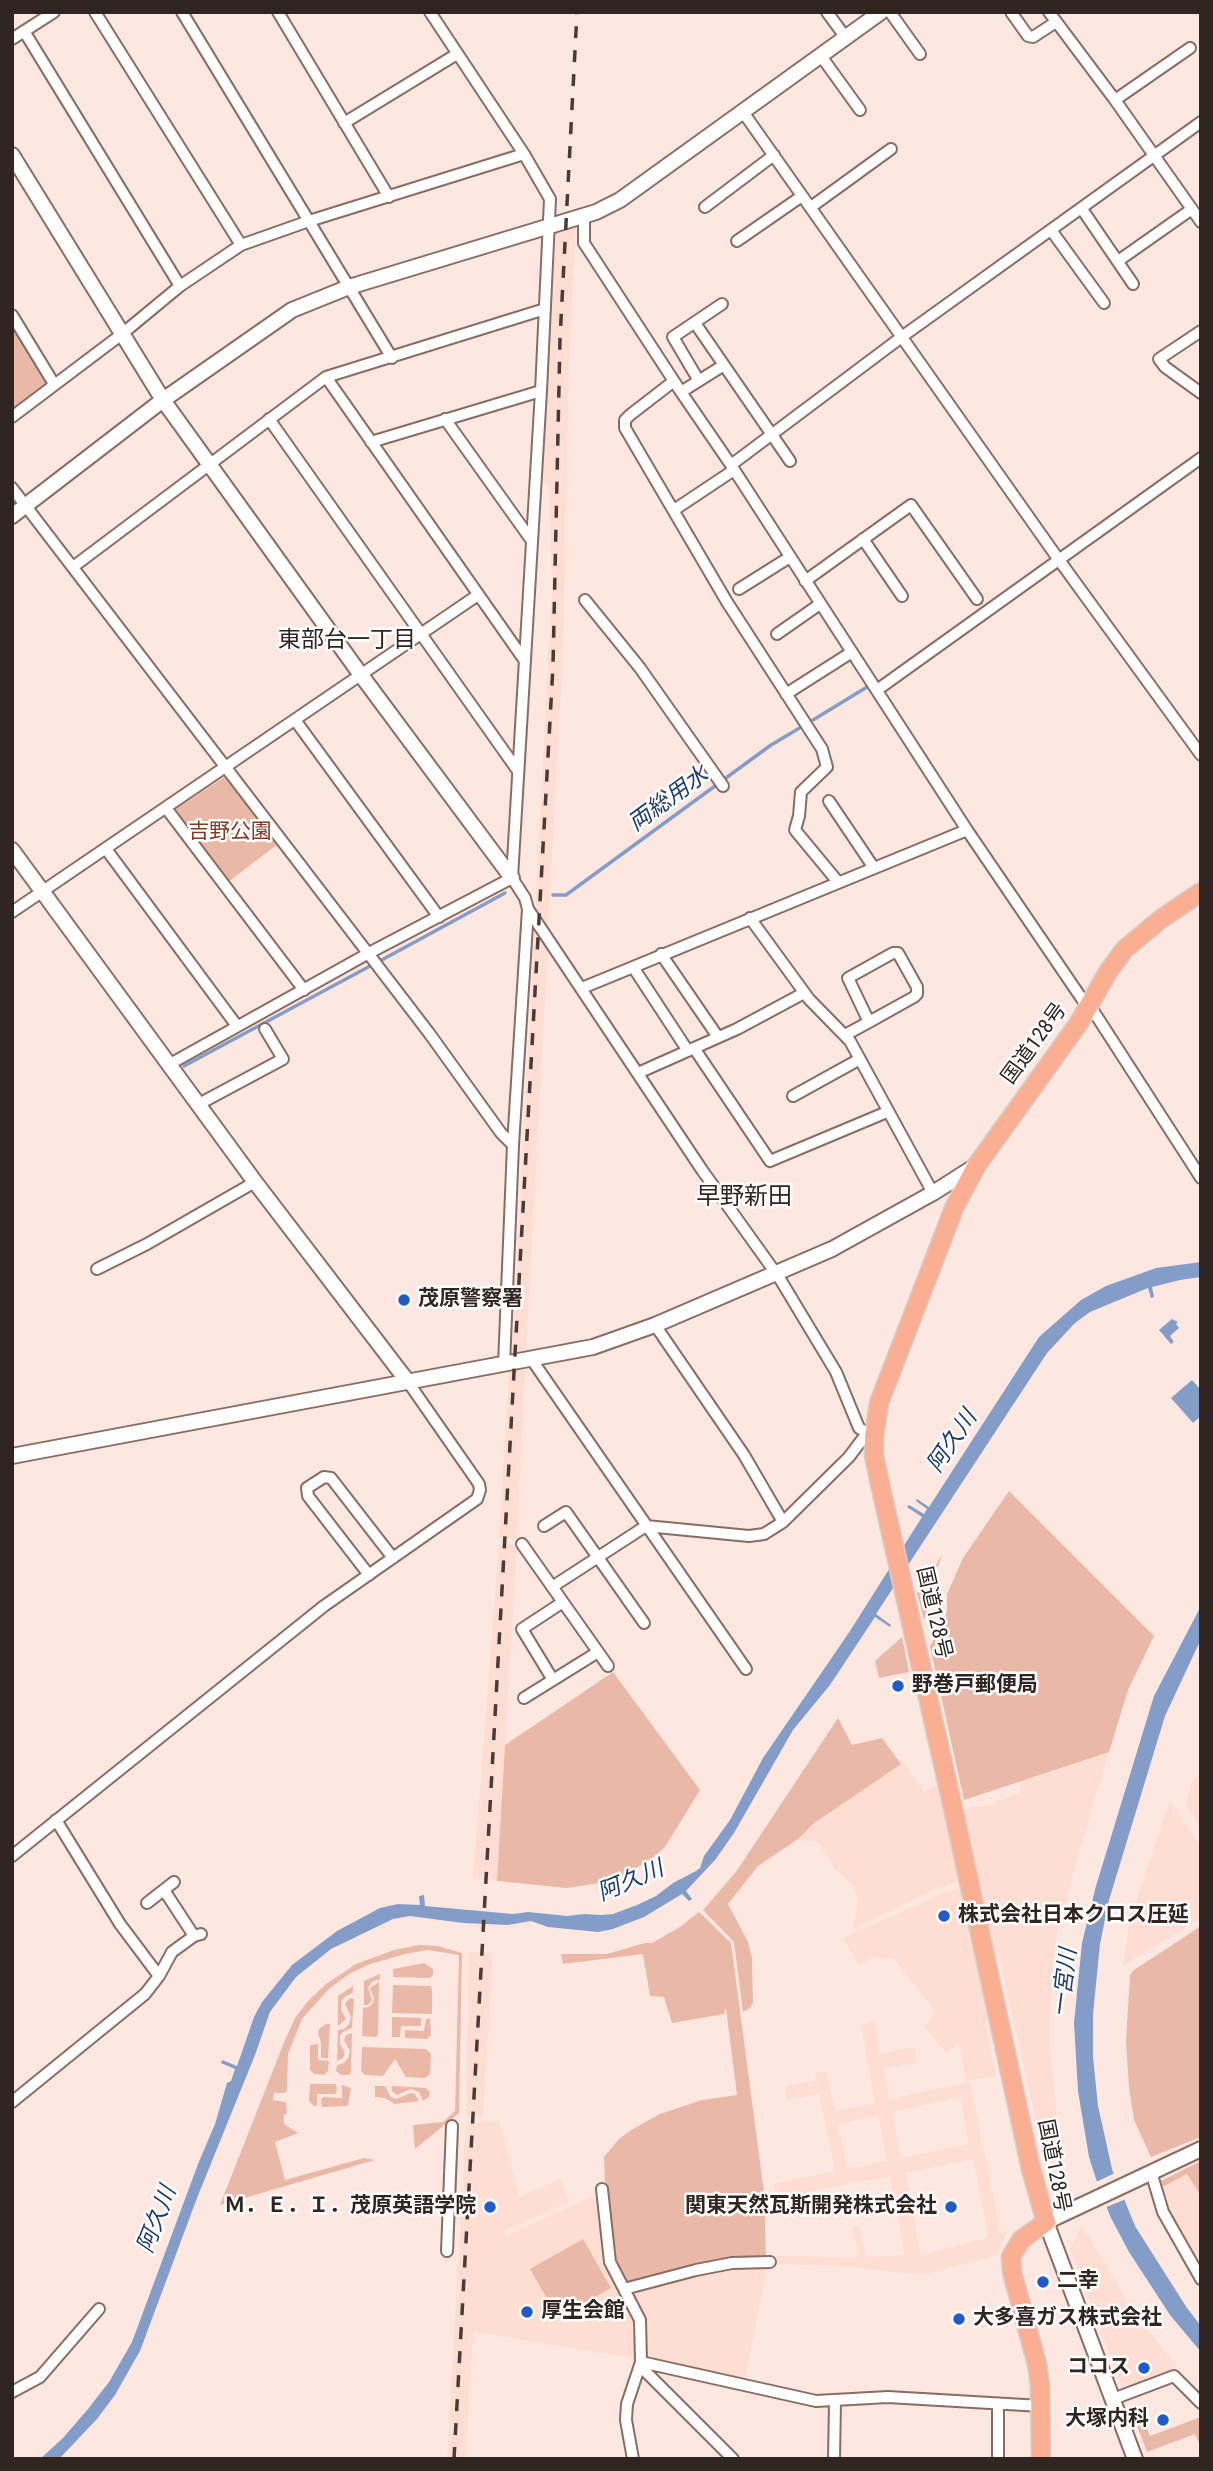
<!DOCTYPE html>
<html>
<head>
<meta charset="utf-8">
<style>
	body { margin:0 }
	#map { position:relative; width:1213px; height:2471px; overflow:hidden; background:#fce8e1; font-family:"Roboto Condensed",sans-serif }
	canvas { display:block }
	.frame { position:absolute; inset:0; border:14px solid #312521; pointer-events:none }
</style>
</head>
<body>
<div id="map">
<canvas width="1213" height="2471"></canvas>
<div class="frame"></div>
</div>
<script>
const ctx = document.querySelector('canvas').getContext('2d');
ctx.lineJoin = 'round';
function fillPath(path, color) { ctx.fillStyle = color; ctx.fill(path, 'evenodd'); }
const poly = rows => new Path2D(rows.map(r => 'M' + r).join(''));
function trace(path, color, width, dash) { ctx.strokeStyle = color; ctx.lineWidth = width; ctx.lineCap = dash ? 'butt' : 'round'; ctx.setLineDash(dash || []); ctx.stroke(path); }
function write(font, color, halo, rows, align = 'center') {
  ctx.font = font + ' "Roboto Condensed","Noto Sans JP",sans-serif'; ctx.lineWidth = 5; ctx.setLineDash([]); ctx.textBaseline = 'middle'; ctx.strokeStyle = halo; ctx.fillStyle = color; for (const [text, x, y, turn = 0] of rows) {
    ctx.save(); ctx.translate(x, y); ctx.rotate((+turn || 0) * Math.PI / 180); ctx.textAlign = isNaN(turn) ? turn : align; if (halo) ctx.strokeText(text, 0, 0); ctx.fillText(text, 0, 0); ctx.restore();
  }
}
fillPath(poly([
	[576,225,569,365,563,652,548,934,535,915,552,589,549,485,540,484,556,231],
	[535,923,548,943,526,1353,512,1356],
	[525,1369,517,1539,499,1538,509,1372],
	[499,1544,517,1545,497,1881,473,1879],
	[1109,1752,1077,1858,1056,1938,1051,1993,1049,2036,1059,2142,1066,2184,1065,2187,1049,2179,999,1956,995,1957,962,1811,971,1807,989,1805,1021,1792,1019,1782],
	[903,1762,924,1792,937,1785,960,1881,933,1890,853,1929,858,1902,854,1886,835,1869,819,1843,798,1839,813,1824],
	[1201,1774,1199,1809,1201,1829,1186,1805,1192,1781],
	[1170,1800,1201,1847,1201,1918,1123,1966,1130,1920],
	[961,1887,990,2016,985,2020,996,2076,966,2081,959,2043,946,2053,925,2027,935,2011,894,1959,874,1957,858,1965,843,1938,937,1896],
	[469,1952,493,1953,483,2117,466,2116],
	[874,2022,880,2054,913,2047,916,2062,884,2069,889,2099,970,2082,1001,2234,1007,2231,997,2255,922,2275,850,2267,782,2264,771,2266,770,2256,859,2257,853,2227,859,2226,866,2257,905,2255,890,2176,777,2198,774,2184,835,2171,819,2094,787,2100,785,2087,816,2080,815,2073,826,2071,835,2111,875,2103,861,2025],
	[960,2097,969,2144,901,2158,892,2112],
	[878,2115,887,2161,847,2169,838,2124],
	[973,2159,987,2229,987,2238,921,2255,906,2173],
	[499,2120,519,2197,560,2179,570,2201,504,2231,506,2236,592,2197,597,2198,605,2255,600,2259,626,2300,624,2302,635,2320,637,2359,473,2332,466,2459,447,2459,466,2124],
	[1201,2161,1201,2269,1168,2212,1159,2182],
	[1082,2226,1133,2311,1177,2368,1174,2371,1123,2390,1070,2249],
	[767,2267,745,2379,740,2381,645,2360,634,2299,636,2291,707,2273,736,2269]
]), '#feded2');
fillPath(poly([
	[15,325,49,383,12,412,12,326],
	[226,776,278,844,228,882,174,810],
	[1009,1491,1154,1636,1128,1690,1109,1752,964,1800,930,1646,944,1624,947,1610,947,1594,963,1558],
	[943,1554,929,1588,928,1610,924,1620,917,1593],
	[902,1637,909,1672,879,1678,875,1661],
	[613,1672,700,1790,665,1847,650,1860,613,1881,567,1888,497,1881,505,1745],
	[838,1718,852,1745,882,1738,901,1764,813,1824,798,1839,758,1866,728,1904,748,1942,752,1958,753,2003,750,2008,743,2012,734,1942,703,1910,736,1872],
	[699,1912,731,1943,764,2192,766,2256,715,2261,625,2282,614,2259,606,2210,604,2157,619,2139,631,2130,660,2114,702,2100,737,2095,726,2008,724,2014,672,2023,664,1997,650,1996,643,1954,563,1964,561,1954,607,1954,645,1943,652,1943,680,1927],
	[1201,1926,1201,2137,1151,2157,1134,2120,1129,2088,1126,2041,1130,1975,1134,1970],
	[419,1945,438,1946,462,1953,459,2113,415,2149,413,2125,443,2122,455,2111,459,1955,428,1950,405,1954,370,1964,349,1974,329,1989,302,2019,288,2054,287,2090,285,2093,274,2093,273,2100,286,2102,287,2114,284,2114,284,2124,298,2133,275,2142,285,2180,364,2158,375,2160,220,2205,285,2040,295,2018,308,2001,326,1984,356,1964,394,1950],
	[424,1963,433,1969,433,1975,430,1978,393,1977,393,1969],
	[380,1974,380,1979,372,1982,368,1988,372,2000,368,2005,364,2005,364,1981],
	[379,1982,378,2035,376,2037,362,2036,363,2008,369,2007,373,2003,374,1998,370,1988],
	[393,1985,431,1986,432,1990,432,2014,392,2013],
	[353,1986,353,1993,346,1996,342,2000,341,2009,346,2019,338,2026,338,1996],
	[350,1998,354,1999,352,2028,344,2031,340,2036,340,2044,345,2053,343,2058,337,2061,338,2030,344,2029,349,2024,351,2017,345,2004],
	[392,2017,421,2018,421,2026,401,2026,400,2037,392,2037],
	[430,2018,431,2035,427,2039,405,2038,405,2030,424,2031,426,2019],
	[326,2024,330,2024,328,2058,321,2058,321,2042,318,2034,319,2029],
	[352,2033,351,2072,349,2075,341,2075,336,2071,337,2065,344,2063,348,2058,350,2051,344,2040,346,2035],
	[318,2044,318,2060,329,2061,328,2071,324,2075,314,2074,310,2070,310,2045],
	[362,2047,426,2049,431,2054,430,2074,425,2078,406,2077,395,2059,383,2076,365,2075,361,2071],
	[310,2084,336,2084,337,2091,335,2094,317,2094,317,2106,314,2106,309,2101],
	[342,2085,351,2088,348,2106,322,2107,321,2099,324,2097,342,2098],
	[375,2086,385,2086,391,2097,396,2099,411,2093,415,2094,419,2101,395,2104,385,2098,375,2097],
	[392,2086,426,2088,430,2092,429,2097,423,2101,419,2092,411,2089,397,2095,392,2091],
	[459,2126,454,2251,451,2252,457,2127],
	[1201,2161,1201,2196,1187,2174,1160,2188,1159,2182],
	[583,2239,611,2288,558,2318,530,2269],
	[1140,2412,1150,2436,1201,2417,1201,2447,1195,2434,1147,2452,1133,2415]
]), '#eab8a6');
fillPath(poly([
	[1201,1262,1201,1277,1180,1280,1152,1287,1154,1297,1151,1298,1148,1288,1090,1312,1075,1323,1047,1353,876,1614,891,1625,890,1627,875,1617,830,1685,793,1730,734,1833,715,1860,686,1891,692,1899,689,1901,682,1894,644,1917,613,1929,598,1932,548,1927,531,1921,508,1925,463,1923,410,1916,393,1919,331,1949,296,1977,270,2012,255,2055,197,2198,140,2351,115,2395,97,2419,59,2459,40,2459,63,2438,88,2409,109,2382,132,2342,198,2164,215,2124,227,2083,231,2081,235,2069,221,2063,222,2060,237,2066,254,2017,262,2002,292,1965,337,1931,380,1908,398,1904,420,1905,419,1896,424,1895,425,1906,513,1914,528,1912,567,1916,584,1914,601,1915,613,1914,637,1905,656,1896,673,1883,696,1871,700,1868,704,1856,730,1820,763,1758,850,1631,922,1517,907,1507,909,1505,924,1514,927,1509,916,1501,917,1499,929,1507,1039,1337,1081,1300,1106,1286,1156,1268],
	[1172,1319,1178,1322,1176,1324,1179,1328,1170,1336,1174,1342,1171,1344,1159,1330],
	[1192,1380,1201,1390,1201,1416,1193,1423,1171,1398],
	[1201,1606,1201,1639,1165,1716,1109,1900,1100,1944,1093,2014,1093,2057,1098,2106,1112,2169,1135,2226,1187,2308,1201,2326,1201,2352,1170,2315,1129,2252,1110,2216,1096,2179,1089,2157,1078,2091,1074,2023,1082,1943,1096,1886,1154,1696]
]), '#849dc8');
fillPath(poly([
	[1117,2172,1126,2199,1104,2208,1094,2183]
]), '#fce8e1');
trace(poly([
	[813,720,867,687],
	[553,895,566,895,771,745,803,726],
	[378,962,505,893],
	[184,1066,372,965]
]), '#849dc8', 3.5);
const minor = poly([
	[95,12,241,245],
	[182,12,392,358],
	[278,12,389,197],
	[430,12,524,154,550,199,541,391,512,878,525,898,528,909,513,1145,504,1365],
	[827,12,846,38],
	[890,12,920,54],
	[1011,12,1028,36,1033,37,1056,22],
	[1049,12,1115,100,1201,222],
	[24,31,180,286],
	[12,39,54,12],
	[821,56,860,110],
	[1115,100,1190,48],
	[743,112,1059,560,1201,755],
	[344,123,457,54],
	[705,207,774,155],
	[811,207,891,149],
	[1082,209,1133,284],
	[584,216,584,243,681,392,731,465,967,830,1084,1002,1094,1012,1201,1178],
	[1051,230,1104,303],
	[737,241,802,196],
	[1118,261,1192,209],
	[12,315,54,384],
	[695,323,790,461],
	[1201,331,1159,359,1165,367,1201,393],
	[326,377,525,661],
	[674,381,630,415,625,420,625,428,727,602,822,749,827,767,801,792,799,816,795,830,838,882],
	[699,381,673,337,722,304],
	[681,392,724,365],
	[12,417,122,334,180,286,241,245,309,221,524,154],
	[269,419,518,771],
	[445,419,532,541],
	[371,442,541,391],
	[731,465,903,336,1201,122],
	[12,488,429,1033,501,1133,513,1145],
	[674,510,734,470],
	[863,539,902,596],
	[73,567,326,377,545,309],
	[805,581,911,505,977,599],
	[739,589,790,557],
	[585,600,640,668,723,786],
	[777,634,820,604],
	[877,690,1201,458],
	[786,694,852,652],
	[295,720,439,917],
	[829,801,874,868],
	[166,808,304,990],
	[106,849,237,1026],
	[528,909,702,1170,780,1279,836,1372,859,1428,874,1437],
	[12,912,478,595],
	[750,918,809,999,850,1041,933,1193],
	[661,954,718,1037],
	[633,967,688,1051],
	[582,988,967,830],
	[845,1035,869,1022,914,997,917,994,917,987,898,953,893,953,848,978,869,1022],
	[694,1048,770,1161,887,1112],
	[170,1064,369,953,512,878],
	[638,1073,737,1029,804,993],
	[793,1096,860,1059],
	[199,1104,283,1059,265,1029],
	[97,1269,147,1244,255,1182],
	[655,1325,744,1455,783,1522],
	[532,1360,746,1669],
	[544,1526,566,1512,644,1623],
	[522,1544,608,1666],
	[369,1575,308,1496,307,1488,324,1477,331,1478,393,1558],
	[552,1587,646,1526,749,1536,764,1534,783,1522,849,1457,867,1433],
	[553,1680,522,1629,563,1602],
	[524,1698,598,1652],
	[12,1856,324,1606,477,1499,480,1490,479,1484,408,1382],
	[164,1890,194,1936],
	[147,1903,174,1882],
	[159,1976,172,1952,194,1936,201,1934],
	[12,2102,145,1994,159,1976,120,1924,56,1820],
	[1151,2172,1163,2212,1201,2279],
	[602,2189,610,2262,640,2320,641,2362,646,2372,733,2459],
	[447,2251,452,2126],
	[624,2289,696,2270,732,2263,770,2262],
	[641,2362,816,2401,888,2397,1041,2406],
	[12,2392,40,2377,99,2309],
	[1113,2399,1174,2376,1201,2403],
	[633,2459,626,2420,627,2404,641,2362],
	[834,2459,835,2401],
	[998,2459,998,2404]
]);
const tertiary = poly([
	[12,155,163,400,361,675,512,878],
	[12,516,163,400,292,310,349,287,596,212,620,200,881,12],
	[12,850,255,1182,408,1382],
	[12,1456,593,1347,655,1325,832,1249,933,1193,977,1165],
	[1135,2459,1046,2222,1201,2149]
]);
const trunk = poly([
	[1041,2459,1040,2385,1037,2364,1012,2272,1011,2257,1021,2240,1046,2222,1031,2169,953,1808,880,1484,874,1455,874,1437,879,1403,955,1206,977,1165,1079,1023,1108,972,1125,949,1161,919,1201,892]
]);
trace(minor, '#896d63', 14);
trace(tertiary, '#896d63', 18);
trace(trunk, '#d2cfce', 21);
trace(minor, '#fff', 10);
trace(tertiary, '#fff', 14);
trace(trunk, '#fbaf92', 18);
trace(poly([
	[454,2459,553,666,560,339,577,12]
]), '#493c38', 3.5, [12, 12]);
for (const [x, y, r, color] of [
	[404,1300,7,"#205bc8"],
	[898,1686,7,"#205bc8"],
	[944,1916,7,"#205bc8"],
	[490,2207,7,"#205bc8"],
	[951,2207,7,"#205bc8"],
	[1043,2282,7,"#205bc8"],
	[527,2312,7,"#205bc8"],
	[959,2319,7,"#205bc8"],
	[1144,2368,7,"#205bc8"],
	[1163,2420,7,"#205bc8"]
]) { const dot = new Path2D(); dot.arc(x, y, r, 0, 2 * Math.PI); ctx.fillStyle = color; ctx.fill(dot); trace(dot, '#fff', 2.5); }
write('21px', '#7f3c22', '#fff', [
	["吉野公園",230,833]
]);
write('21px', '#312521', '#fff', [
	["国道128号",1035,1044,-54],
	["国道128号",933,1613,77],
	["国道128号",1053,2166,79]
]);
write('bold 21px', '#312521', '#fff', [
	["茂原警察署",418,1300],
	["野巻戸郵便局",912,1686],
	["株式会社日本クロス圧延",958,1916],
	["Ｍ．Ｅ．Ｉ．茂原英語学院",476,2207,"right"],
	["関東天然瓦斯開発株式会社",937,2207,"right"],
	["二幸",1057,2282],
	["厚生会館",541,2312],
	["大多喜ガス株式会社",973,2319],
	["ココス",1130,2368,"right"],
	["大塚内科",1149,2420,"right"]
], 'left');
write('23px', '#312521', '#fff', [
	["東部台一丁目",347,641]
]);
write('italic 23px', '#1e3c73', '#fff', [
	["両総用水",669,800,-36],
	["阿久川",953,1442,-56],
	["阿久川",631,1882,-23],
	["一宮川",1066,1983,-83],
	["阿久川",158,2220,-69]
]);
write('24px', '#312521', '#fff', [
	["早野新田",744,1198]
]);
</script>
</body>
</html>
